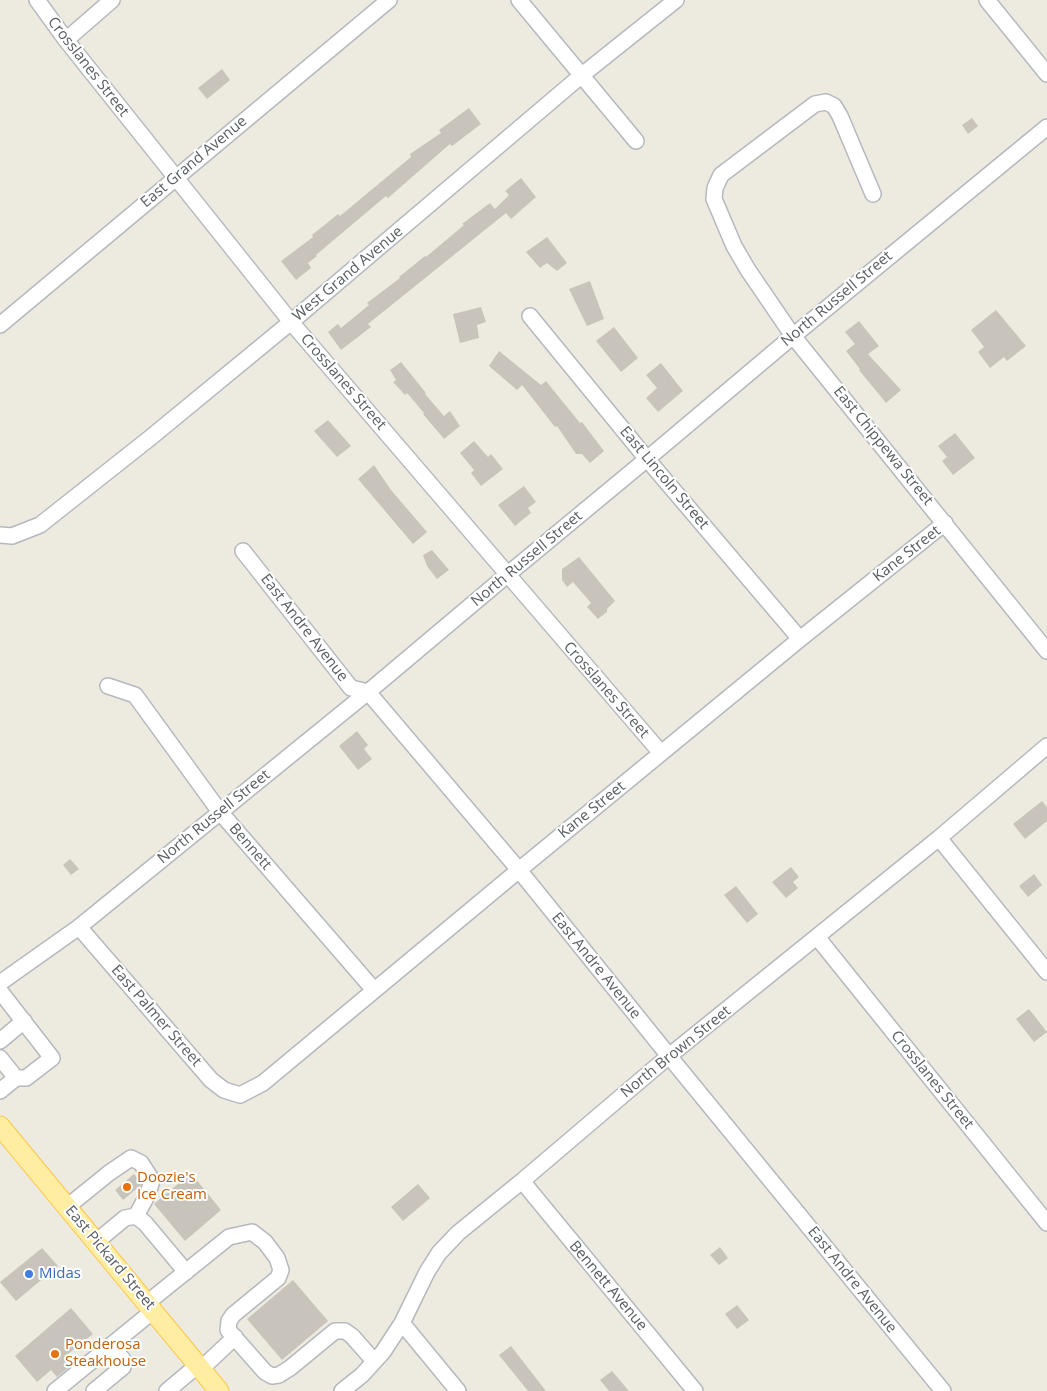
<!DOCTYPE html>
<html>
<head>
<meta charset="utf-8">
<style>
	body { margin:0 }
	canvas { display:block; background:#edeadf }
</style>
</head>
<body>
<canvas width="1047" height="1391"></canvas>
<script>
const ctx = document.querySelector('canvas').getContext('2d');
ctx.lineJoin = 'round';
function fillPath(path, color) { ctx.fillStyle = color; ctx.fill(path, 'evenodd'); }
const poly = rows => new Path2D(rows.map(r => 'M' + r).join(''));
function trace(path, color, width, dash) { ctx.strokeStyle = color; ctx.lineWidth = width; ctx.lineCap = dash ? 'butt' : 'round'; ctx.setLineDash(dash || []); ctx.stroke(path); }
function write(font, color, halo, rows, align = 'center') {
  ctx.font = font + ' "Open Sans",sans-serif'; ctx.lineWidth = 4; ctx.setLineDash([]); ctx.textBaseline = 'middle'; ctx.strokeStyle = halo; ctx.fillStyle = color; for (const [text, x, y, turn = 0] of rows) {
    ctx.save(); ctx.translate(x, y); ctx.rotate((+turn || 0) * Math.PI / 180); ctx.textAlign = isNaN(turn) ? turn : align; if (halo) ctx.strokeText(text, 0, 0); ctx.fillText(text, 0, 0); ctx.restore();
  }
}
fillPath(poly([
	[222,69,230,80,207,99,198,88],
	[469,108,481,124,452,146,450,144,388,198,386,196,316,255,317,256,308,263,311,268,296,280,281,261,313,237,312,235,338,214,340,216,411,157,410,154,441,133,439,130],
	[972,118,978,126,968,134,962,125],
	[521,178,536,197,511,219,506,213,368,324,371,327,341,350,328,332,338,324,341,328,369,305,367,303,400,278,399,277,425,256,426,257,464,225,462,224,490,203,495,209,509,195,505,191],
	[547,237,567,263,557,271,547,263,540,268,526,252],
	[590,281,604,319,587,326,569,289],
	[481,307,486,322,477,325,479,338,460,343,453,314],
	[996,310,1026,346,1007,361,1004,357,990,368,978,352,984,347,971,330],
	[859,321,879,346,868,354,901,390,886,403,859,370,860,369,846,351,855,344,845,332],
	[614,327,638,358,621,372,596,341],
	[499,351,541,385,546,381,580,423,582,422,604,451,590,463,582,454,576,454,557,426,555,427,522,385,517,390,489,366],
	[401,362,426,393,425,394,444,416,450,411,460,426,444,439,423,414,424,413,407,393,405,395,393,382,396,380,390,370],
	[661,363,683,391,658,412,646,398,657,388,646,375],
	[328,420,351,446,337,457,314,431],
	[955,433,975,458,953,475,942,461,947,457,938,446],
	[474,441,488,457,491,454,503,469,481,486,471,473,474,470,460,453],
	[374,465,391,490,427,532,413,544,358,479],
	[524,486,536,502,528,508,531,513,515,526,498,505],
	[432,550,449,570,437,579,427,566,423,555],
	[579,557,615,601,607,609,607,612,598,619,587,607,591,603,573,582,567,587,562,580,562,569],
	[357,731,368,745,364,749,372,759,358,770,339,746],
	[1042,801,1047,807,1047,821,1025,839,1013,824],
	[70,859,79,869,71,875,63,865],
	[791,867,799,877,793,882,798,888,786,898,772,882],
	[1034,874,1042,885,1028,897,1019,886],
	[736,886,758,914,747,923,724,895],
	[1029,1009,1047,1032,1034,1042,1016,1019],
	[191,1173,221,1210,185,1241,154,1204],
	[134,1174,142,1183,141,1185,123,1200,115,1190],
	[418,1184,430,1198,403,1221,391,1207],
	[720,1247,728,1258,719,1265,710,1255],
	[42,1248,58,1266,16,1301,0,1282],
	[293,1280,328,1321,282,1360,247,1319],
	[737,1305,749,1320,737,1329,725,1314],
	[71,1308,93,1334,68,1354,75,1362,57,1377,51,1370,37,1382,15,1356],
	[511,1346,546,1391,528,1391,499,1355],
	[612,1371,629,1391,609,1391,600,1380]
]), '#c8c4bc');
const minor = poly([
	[37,0,66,40,291,322,661,753],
	[519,0,636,141],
	[987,0,1047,74],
	[66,40,112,0],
	[873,194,840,116,834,106,826,102,815,104,721,175,715,188,714,199,734,246,748,270,793,336,1047,651],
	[530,316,647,459,800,639],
	[0,325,389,0],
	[0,535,12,536,40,525,150,438,291,322,582,75,676,0],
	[243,551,351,688,368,692,519,870,669,1056,943,1391],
	[108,686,135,695,220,812,374,990],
	[939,838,1047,972],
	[79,927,211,1080,224,1090,240,1095,263,1083,519,870,800,639,945,523],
	[817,937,1047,1223],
	[0,983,79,927,368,692,507,575,647,459,793,336,1047,127],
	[0,991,52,1058,26,1078,16,1078,0,1091],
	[0,1041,24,1021],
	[0,1058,16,1078],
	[522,1181,695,1391],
	[67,1207,109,1173,131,1158,141,1163,152,1180,148,1194,136,1216],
	[96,1242,125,1218,136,1216,145,1223,186,1272],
	[147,1303,229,1237,252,1232,265,1242,277,1258,281,1270,278,1278,233,1315,229,1321,228,1330,265,1372,272,1376,279,1375,290,1368,335,1331,345,1331,352,1336,374,1361],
	[402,1323,458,1391],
	[201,1369,235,1337],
	[55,1391,153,1311],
	[94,1391,123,1367,124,1361,112,1346],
	[167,1391,198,1365],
	[342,1391,362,1375,383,1352,402,1323,427,1272,439,1253,458,1233,522,1181,669,1056,939,838,1047,746]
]);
const major = poly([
	[0,1126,219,1391]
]);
trace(minor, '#b5b8be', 18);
trace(major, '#fdc649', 21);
trace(minor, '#fff', 15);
trace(major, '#ffeea2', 19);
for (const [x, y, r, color] of [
	[127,1187,5,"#e8710a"],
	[29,1274,5,"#3f7fe0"],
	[55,1354,5,"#e8710a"]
]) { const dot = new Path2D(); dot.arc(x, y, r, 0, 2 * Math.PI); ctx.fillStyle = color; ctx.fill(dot); trace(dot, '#fff', 2); }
write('15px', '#585d62', '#fff', [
	["Crosslanes Street",88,67,52],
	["East Grand Avenue",194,162,-40],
	["West Grand Avenue",348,274,-40],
	["North Russell Street",837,299,-40],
	["Crosslanes Street",343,382,49],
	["East Chippewa Street",883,446,51],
	["East Lincoln Street",664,478,50],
	["Kane Street",907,554,-38],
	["North Russell Street",527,559,-40],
	["East Andre Avenue",304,628,52],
	["Crosslanes Street",606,690,49],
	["Kane Street",592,810,-39],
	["North Russell Street",214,817,-39],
	["Bennett",250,847,49],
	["East Andre Avenue",596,966,51],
	["East Palmer Street",156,1016,49],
	["North Brown Street",676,1052,-39],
	["Crosslanes Street",932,1080,51],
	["East Pickard Street",110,1258,50],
	["East Andre Avenue",852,1280,51],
	["Bennett Avenue",608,1286,50]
]);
write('15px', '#c56008', '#fff', [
	["Doozie's",137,1178],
	["Ice Cream",137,1195],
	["Ponderosa",65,1345],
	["Steakhouse",65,1362]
], 'left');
write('15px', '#366cbe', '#fff', [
	["Midas",39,1274]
], 'left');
</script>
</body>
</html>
